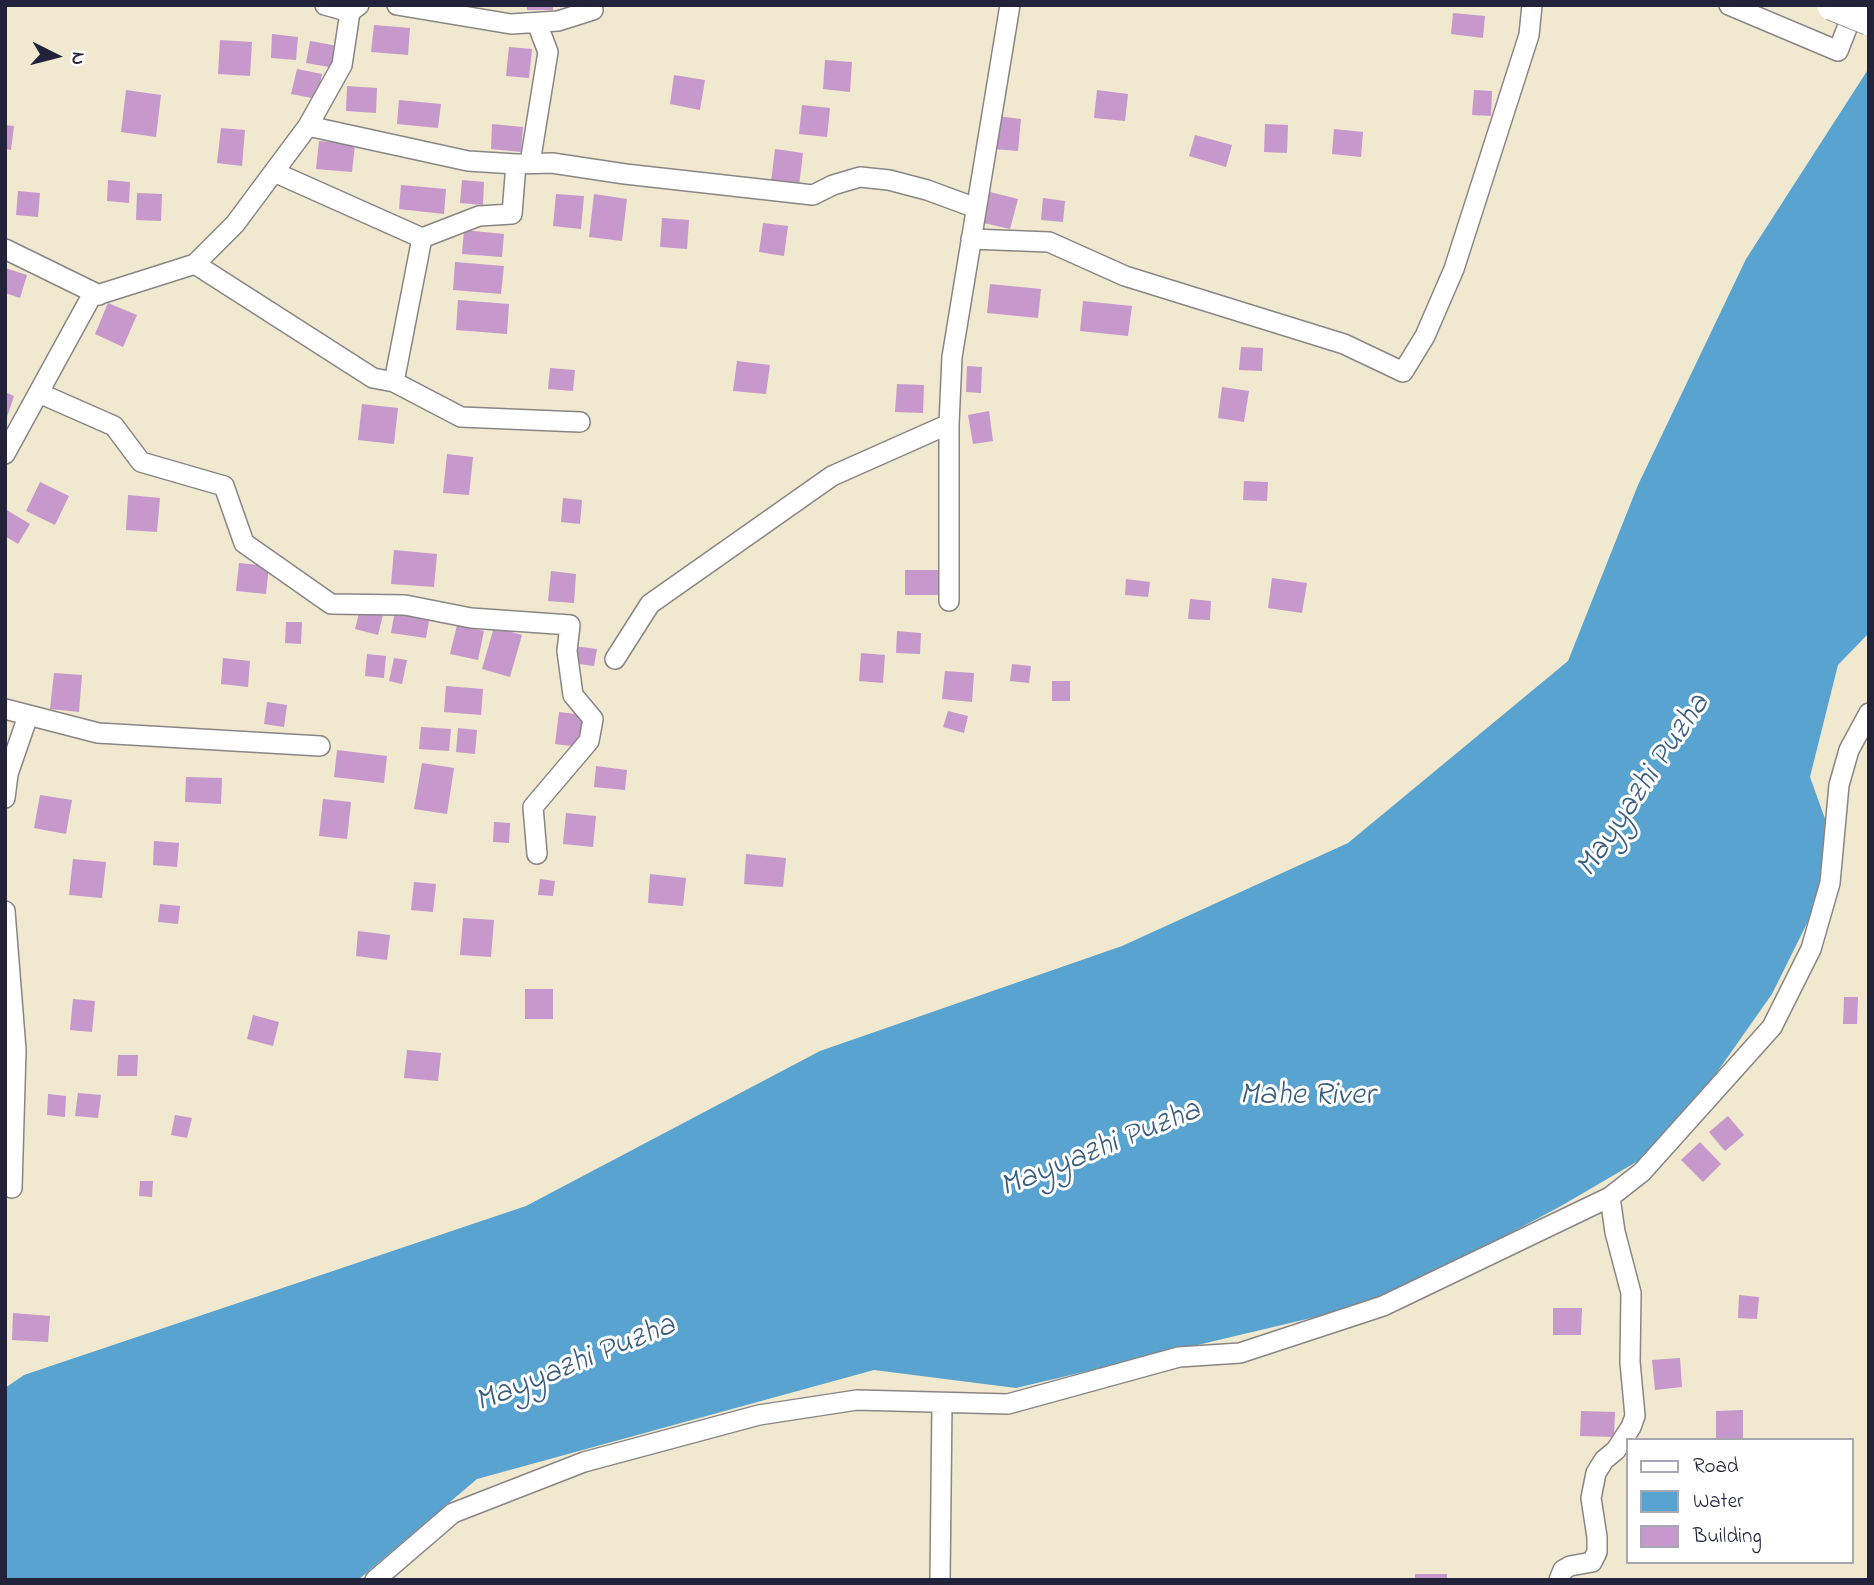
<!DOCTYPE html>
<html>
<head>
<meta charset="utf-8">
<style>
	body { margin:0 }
	#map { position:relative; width:1874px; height:1585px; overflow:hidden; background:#f0e8cf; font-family:"Indie Flower",sans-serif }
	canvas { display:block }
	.frame { position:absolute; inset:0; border:7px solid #22223b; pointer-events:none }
	.legend { position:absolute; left:1626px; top:1438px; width:228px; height:126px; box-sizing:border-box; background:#fff; border:2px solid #a7a7b1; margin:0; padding:9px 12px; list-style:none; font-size:21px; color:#22223b }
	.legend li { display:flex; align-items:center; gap:14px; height:35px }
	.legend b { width:35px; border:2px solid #a7a7b1 }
	.north { position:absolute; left:21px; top:21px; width:70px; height:70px; -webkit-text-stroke:5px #fff; paint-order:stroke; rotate:96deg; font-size:19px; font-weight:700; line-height:28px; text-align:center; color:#22223b }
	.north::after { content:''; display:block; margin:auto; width:24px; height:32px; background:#22223b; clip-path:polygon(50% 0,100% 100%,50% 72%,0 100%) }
</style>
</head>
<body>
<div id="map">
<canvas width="1874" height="1585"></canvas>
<div class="frame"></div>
<ul class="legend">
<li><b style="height:9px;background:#fff"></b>Road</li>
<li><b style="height:19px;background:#58a3d0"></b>Water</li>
<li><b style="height:19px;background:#c698cc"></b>Building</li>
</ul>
<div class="north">N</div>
</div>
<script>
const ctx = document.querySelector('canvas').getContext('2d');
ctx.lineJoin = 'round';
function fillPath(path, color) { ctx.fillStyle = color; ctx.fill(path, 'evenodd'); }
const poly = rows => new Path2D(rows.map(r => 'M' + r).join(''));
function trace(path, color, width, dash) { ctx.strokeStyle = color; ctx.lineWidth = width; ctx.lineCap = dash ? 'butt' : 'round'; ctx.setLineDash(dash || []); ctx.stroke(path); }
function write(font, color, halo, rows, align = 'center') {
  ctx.font = font + ' "Indie Flower",sans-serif'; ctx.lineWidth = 6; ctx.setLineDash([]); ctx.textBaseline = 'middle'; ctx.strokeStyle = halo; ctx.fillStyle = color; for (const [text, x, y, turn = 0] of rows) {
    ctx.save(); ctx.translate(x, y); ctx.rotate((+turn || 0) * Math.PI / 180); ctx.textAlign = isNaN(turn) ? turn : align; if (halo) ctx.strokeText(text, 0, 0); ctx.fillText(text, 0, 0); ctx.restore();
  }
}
fillPath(poly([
	[1869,68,1869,633,1838,665,1810,777,1828,827,1823,891,1772,994,1708,1085,1638,1161,1561,1206,1383,1301,1016,1388,874,1370,477,1479,358,1580,5,1580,5,1388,24,1375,526,1206,820,1051,1122,946,1348,843,1568,661,1638,485,1746,259]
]), '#58a3d0');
fillPath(poly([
	[527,5,553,5,553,10,527,10],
	[1453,13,1485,16,1483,38,1451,34],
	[374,25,410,28,408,55,371,52],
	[272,34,298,37,296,60,271,58],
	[220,40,252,42,250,76,218,74],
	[310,41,338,46,335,68,306,63],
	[509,47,532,49,529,78,506,76],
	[825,60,852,62,850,92,823,89],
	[297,69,322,74,317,99,291,94],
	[674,75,705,80,700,110,670,104],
	[347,86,377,88,376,113,346,111],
	[126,90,161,95,156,137,121,132],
	[1097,90,1128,94,1125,121,1094,118],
	[1474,90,1492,91,1491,116,1472,115],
	[399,100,441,104,438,128,397,124],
	[802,105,830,108,827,137,799,134],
	[997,116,1021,119,1018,151,994,149],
	[492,124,523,127,521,152,491,149],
	[1265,124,1288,125,1287,153,1264,152],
	[5,125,14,126,11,150,5,149],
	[221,128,245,130,242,166,217,163],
	[1334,129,1363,132,1361,157,1332,154],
	[1195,135,1232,145,1226,167,1189,156],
	[319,141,355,144,352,172,316,169],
	[775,149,803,153,799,186,771,182],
	[108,180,130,182,129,203,107,201],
	[462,180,484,182,483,205,460,203],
	[401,185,446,189,444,214,399,209],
	[18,191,40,193,38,217,16,215],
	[986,191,1018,199,1010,229,979,222],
	[137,193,162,194,161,221,136,220],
	[556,194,584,196,581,229,553,226],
	[594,194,627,199,622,241,589,237],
	[1043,198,1065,201,1063,222,1041,220],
	[662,218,689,220,687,249,660,247],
	[763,223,788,226,784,256,759,252],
	[464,230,504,234,502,257,462,254],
	[455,262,504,266,501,294,453,290],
	[5,268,27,275,20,298,5,293],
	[990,284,1041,289,1038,318,987,313],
	[458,300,509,304,507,334,456,330],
	[1083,301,1132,306,1128,336,1080,331],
	[108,303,137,315,123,347,95,334],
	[1241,347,1263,348,1262,371,1239,370],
	[737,361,770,365,766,394,733,391],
	[967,366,982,367,981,393,966,392],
	[550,368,575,370,573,391,548,389],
	[897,384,924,385,923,413,895,412],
	[1222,387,1249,391,1244,422,1218,418],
	[5,392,14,396,6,420,5,420],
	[362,404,398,408,394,444,358,440],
	[989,411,993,441,973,444,968,415],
	[447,454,473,457,469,495,443,493],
	[1244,481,1268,482,1267,501,1243,500],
	[40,482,69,496,55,525,26,511],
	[128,495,160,498,157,532,126,530],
	[563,498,582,500,580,524,561,522],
	[5,509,30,524,18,544,5,536],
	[394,550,437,554,434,587,391,584],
	[239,563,269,566,266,594,236,591],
	[905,570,940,570,939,595,905,595],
	[551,571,576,574,574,603,548,601],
	[1272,578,1307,583,1302,613,1268,608],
	[1126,579,1150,582,1148,597,1125,595],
	[1190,599,1211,601,1210,620,1188,619],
	[361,606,384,611,378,635,355,629],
	[395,610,430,616,426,638,391,633],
	[286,622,302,622,301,644,285,643],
	[457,625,484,631,478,660,450,654],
	[494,627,522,635,510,677,482,669],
	[897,631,921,633,920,654,896,653],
	[574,646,597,649,594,666,572,663],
	[861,653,885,655,883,683,859,681],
	[367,654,386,656,384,678,365,676],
	[223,658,250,661,248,687,221,684],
	[394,658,407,660,402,684,389,681],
	[1012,664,1031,666,1029,683,1010,681],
	[945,671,974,673,972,702,942,699],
	[54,673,82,675,79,712,50,709],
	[1052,681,1070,681,1070,701,1052,701],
	[446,686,483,689,481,715,444,712],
	[267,702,287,705,284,727,264,724],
	[948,711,968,716,964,733,943,727],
	[559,712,583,715,579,747,555,744],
	[421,727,451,729,449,751,419,749],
	[458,728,477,730,475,754,456,752],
	[337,750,387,756,384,783,334,777],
	[422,763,454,768,447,814,414,809],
	[596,766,627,770,625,790,594,787],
	[186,777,222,778,221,804,185,802],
	[40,795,72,800,66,834,34,828],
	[323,799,351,802,347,839,319,836],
	[566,813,596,816,593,847,563,844],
	[494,822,510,823,509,843,493,842],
	[154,841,179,843,177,867,153,865],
	[746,854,786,858,783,887,744,884],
	[73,859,106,862,102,898,69,895],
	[650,874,686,878,683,906,648,903],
	[540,879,555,881,553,896,538,895],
	[414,882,436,884,433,912,411,910],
	[160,904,180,906,178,924,158,922],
	[463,918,494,920,491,957,460,955],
	[358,931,390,935,387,960,356,956],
	[525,989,553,989,553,1019,525,1019],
	[1844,997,1858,997,1857,1024,1843,1024],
	[73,999,95,1001,92,1032,70,1030],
	[253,1015,279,1022,273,1046,247,1039],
	[407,1050,441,1053,438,1081,404,1078],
	[118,1055,138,1055,137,1076,117,1076],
	[78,1093,101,1095,98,1118,75,1116],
	[48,1094,66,1096,65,1117,47,1115],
	[175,1115,192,1118,187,1138,171,1135],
	[1728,1116,1744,1135,1725,1151,1709,1132],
	[1700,1142,1721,1164,1703,1182,1681,1160],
	[140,1181,153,1181,152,1197,139,1196],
	[1739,1295,1759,1297,1757,1319,1738,1318],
	[1553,1308,1582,1308,1581,1335,1553,1335],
	[13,1313,50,1316,48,1342,12,1340],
	[1680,1358,1682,1387,1655,1390,1652,1360],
	[1743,1410,1743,1438,1716,1438,1716,1411],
	[1581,1411,1615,1412,1614,1437,1580,1436],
	[1415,1574,1447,1574,1447,1580,1415,1580]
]), '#c698cc');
const minor = poly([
	[325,5,350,12],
	[397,5,511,24,558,21,593,10],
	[1729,5,1838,51,1856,5],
	[308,126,468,161,516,164,552,163,625,174,795,193,813,195,833,185,860,177,889,180,927,190,976,208],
	[530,163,548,52,537,23],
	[422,238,479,216,512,214,516,164],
	[971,239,1049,242,1125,276,1344,344,1403,372,1425,336,1454,269,1529,35,1532,5],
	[5,249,99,295],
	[195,264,235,224,308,126,342,65,350,12,359,5],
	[394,382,461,417,580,422],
	[39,393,114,426,141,462,224,486,244,543,331,604,405,605,471,618,570,625,567,651,573,695,593,719,589,741,533,807,537,854],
	[949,424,949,601],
	[5,454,91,297,195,264,373,378,394,382,422,238,274,172],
	[615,659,650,604,832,476,949,424,952,357,1010,5],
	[5,709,98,733,320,746],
	[5,798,8,774,28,716],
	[5,911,16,1050,12,1188],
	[375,1580,453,1513,584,1462,759,1415,857,1400,1008,1404,1179,1357,1240,1353,1383,1306,1610,1197,1642,1172,1772,1027,1811,949,1830,883,1839,785,1849,750,1869,713],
	[940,1580,942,1403],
	[1559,1580,1563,1570,1570,1566,1592,1562,1597,1552,1597,1537,1591,1498,1596,1473,1604,1460,1616,1450,1631,1427,1635,1416,1630,1362,1631,1293,1615,1232,1610,1197]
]);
trace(minor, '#898585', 22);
trace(minor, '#fff', 19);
const highwayBridge = poly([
	[1832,5,1869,20]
]);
trace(highwayBridge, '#898585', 32, []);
trace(highwayBridge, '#fff', 30);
write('italic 32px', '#3a5c7e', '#fff', [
	["Mayyazhi Puzha",1645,787,-56],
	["Mahe River",1307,1098],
	["Mayyazhi Puzha",1101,1151,-22],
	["Mayyazhi Puzha",576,1366,-22]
]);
</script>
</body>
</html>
